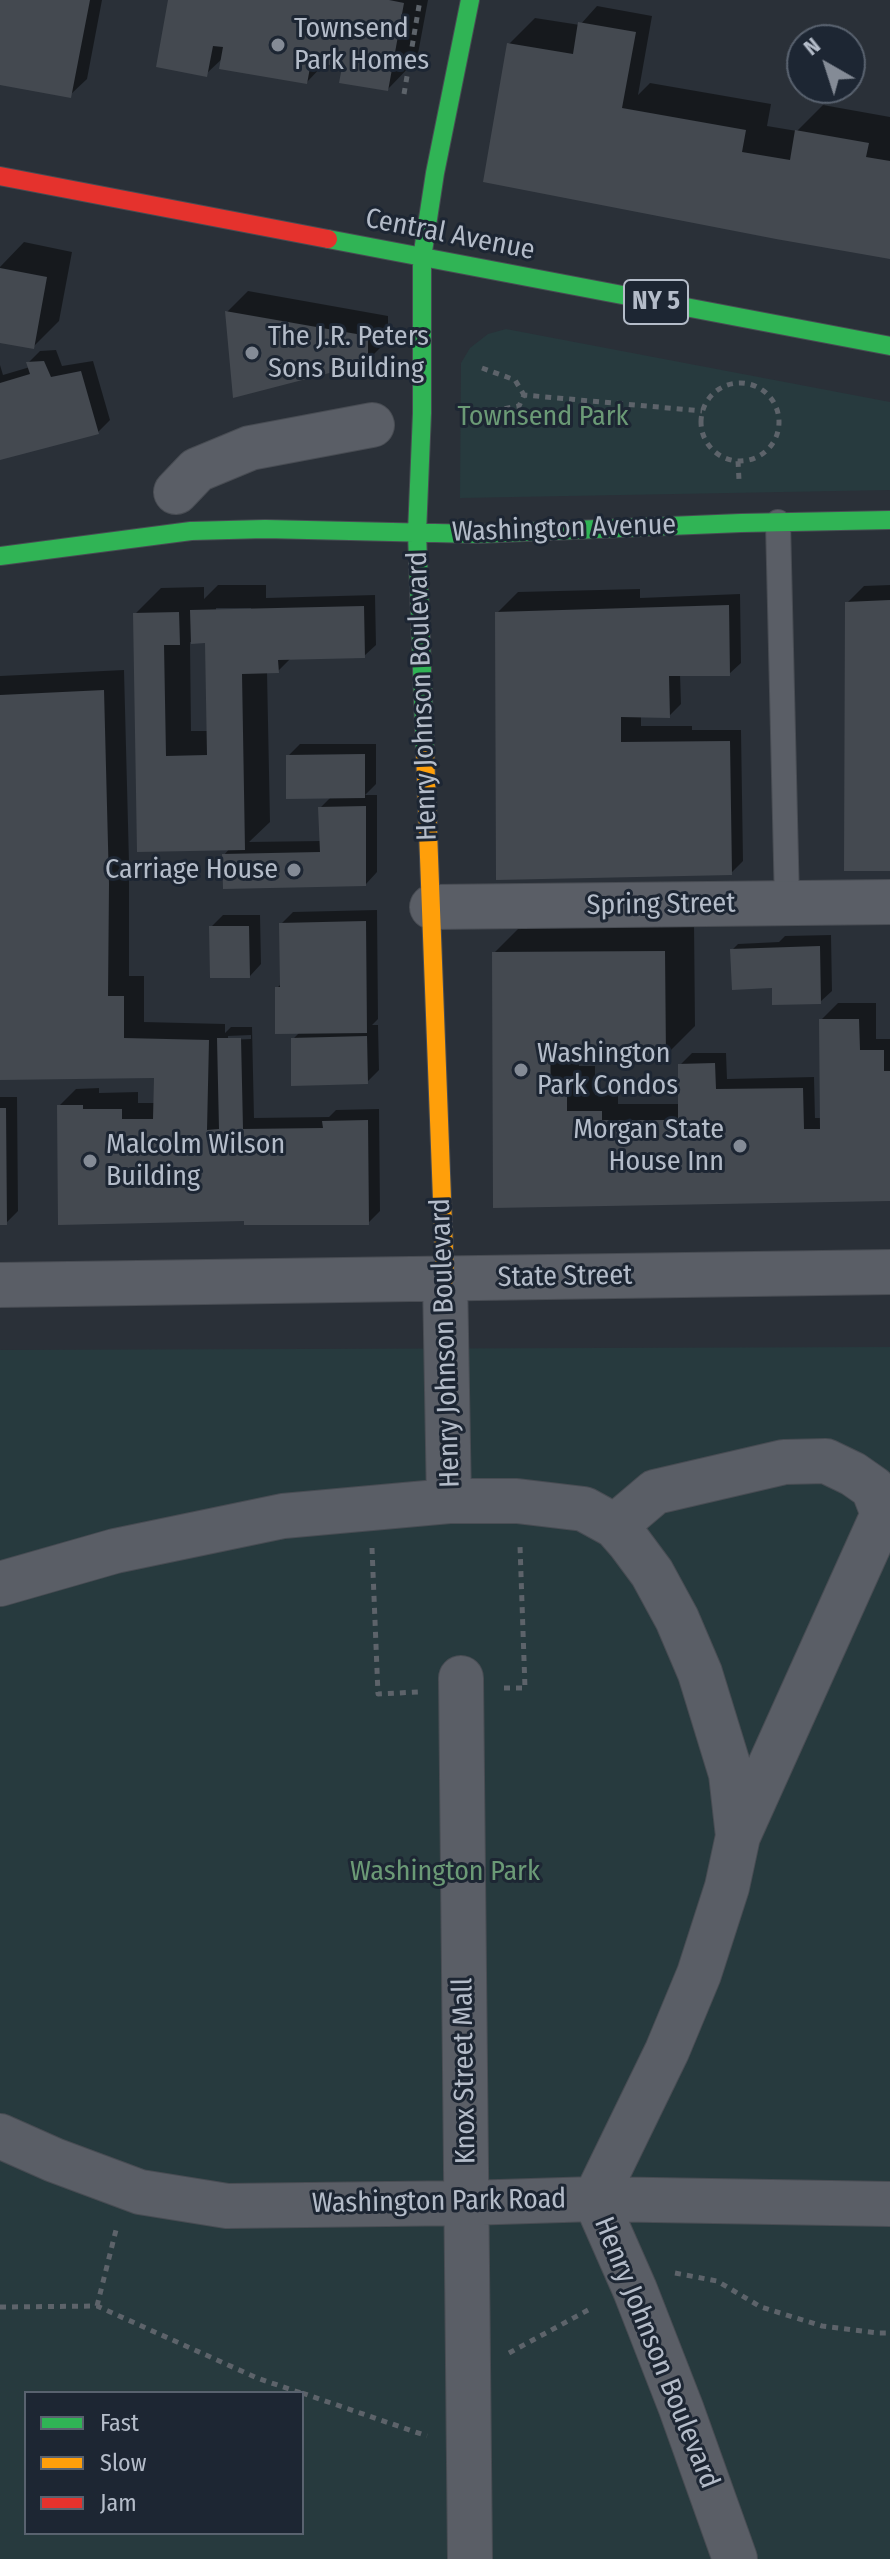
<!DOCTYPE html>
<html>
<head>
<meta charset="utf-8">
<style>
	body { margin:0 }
	#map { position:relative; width:890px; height:2559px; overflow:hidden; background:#2a3038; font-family:"Fira Sans Condensed",sans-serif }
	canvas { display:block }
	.legend { position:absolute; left:24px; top:2391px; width:280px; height:144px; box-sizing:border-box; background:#1d2633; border:2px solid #59626f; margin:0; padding:10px 14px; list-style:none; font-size:24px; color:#b4bcc9 }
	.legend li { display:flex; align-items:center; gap:16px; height:40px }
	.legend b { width:40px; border:2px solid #59626f }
	.north { position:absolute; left:786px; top:24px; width:80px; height:80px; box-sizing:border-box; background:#1d2633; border:2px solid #59626f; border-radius:50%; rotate:321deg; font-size:22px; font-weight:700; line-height:32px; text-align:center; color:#b4bcc9 }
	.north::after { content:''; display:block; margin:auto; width:28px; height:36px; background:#848b96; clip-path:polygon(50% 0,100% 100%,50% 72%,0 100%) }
</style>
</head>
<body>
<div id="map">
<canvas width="890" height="2559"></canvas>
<ul class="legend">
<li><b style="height:10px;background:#30b455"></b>Fast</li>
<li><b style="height:10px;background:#ff9f0a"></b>Slow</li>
<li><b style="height:10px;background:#e5322d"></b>Jam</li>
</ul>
<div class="north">N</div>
</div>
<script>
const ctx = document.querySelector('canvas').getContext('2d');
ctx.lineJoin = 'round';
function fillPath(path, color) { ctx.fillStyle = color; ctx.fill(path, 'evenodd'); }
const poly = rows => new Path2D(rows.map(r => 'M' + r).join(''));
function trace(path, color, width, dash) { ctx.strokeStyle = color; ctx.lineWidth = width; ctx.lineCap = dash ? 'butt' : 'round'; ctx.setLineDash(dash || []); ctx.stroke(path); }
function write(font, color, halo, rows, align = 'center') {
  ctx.font = font + ' "Fira Sans Condensed",sans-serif'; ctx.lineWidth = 6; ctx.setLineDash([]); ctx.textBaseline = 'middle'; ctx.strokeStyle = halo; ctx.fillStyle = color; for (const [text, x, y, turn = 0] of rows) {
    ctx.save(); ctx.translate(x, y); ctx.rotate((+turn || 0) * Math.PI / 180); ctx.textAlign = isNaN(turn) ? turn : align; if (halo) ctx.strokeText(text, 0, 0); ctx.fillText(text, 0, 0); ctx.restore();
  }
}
fillPath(poly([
	[506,329,890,402,890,490,460,498,461,363,470,348,488,334],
	[890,1347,890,2559,0,2559,0,1350],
	[26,2393,302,2393,302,2533,26,2533]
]), '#273a3e');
fillPath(poly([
	[0,0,102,0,87,79,70,95,0,82],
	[170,0,428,0,417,59,388,89,345,65,326,62,307,82,223,58,206,74],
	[597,6,652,16,638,95,650,83,771,104,767,126,797,131,823,105,890,117,890,256,548,193,509,44,535,18,580,25],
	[24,242,72,252,59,321,33,347,0,341,0,267],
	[248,291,388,316,388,340,367,361,227,312],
	[56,350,62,366,93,361,110,420,98,432,0,458,0,365,3,375,30,367,28,363,40,351],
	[218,585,266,585,266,598,375,595,376,645,364,656,291,658,278,671,267,671,270,822,249,842,321,841,320,808,332,796,288,756,300,744,376,744,376,784,365,795,377,795,377,872,366,884,224,855,230,848,139,850,135,614,161,588,204,587,204,599],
	[216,608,251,608,251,612,216,612],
	[207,641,209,731,191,731,190,642],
	[890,585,890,868,847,603,864,586],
	[640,589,640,598,740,594,741,663,729,674,680,674,681,704,669,716,641,715,641,726,692,726,692,730,741,730,743,861,731,873,497,613,518,592],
	[124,670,129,862,129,976,144,976,144,1022,225,1024,225,1033,231,1027,252,1027,254,1118,329,1117,336,1110,379,1109,380,1211,368,1223,246,1219,59,1106,76,1089,99,1088,99,1093,138,1092,138,1103,156,1103,156,1075,0,1077,0,676],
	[251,1035,251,1039,228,1040,228,1036],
	[377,910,378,1019,372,1025,378,1025,379,1070,367,1082,293,1039,300,1032,277,988,282,983,281,924,293,912],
	[223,915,260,915,261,964,250,976,211,927],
	[694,922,695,1026,665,1056,579,1058,579,1066,595,1066,595,1095,618,1095,618,1104,680,1104,680,1065,692,1053,726,1053,727,1079,814,1077,815,1118,822,1118,821,1020,838,1003,876,1003,876,1039,890,1039,890,1199,568,1205,494,953,523,924],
	[831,935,832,991,820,1002,774,983,732,950,738,944,779,942,785,936],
	[0,1097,17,1097,18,1211,6,1223,0,1223]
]), '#0007');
fillPath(poly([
	[0,0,90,0,71,98,0,85],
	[168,0,389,0,404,3,388,91,339,83,342,67,311,62,307,84,219,69,223,47,213,46,207,77,156,67],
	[578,22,636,32,622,108,746,130,742,152,790,160,795,130,869,143,866,157,890,161,890,259,776,239,483,182,507,43,573,54],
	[0,268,47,277,34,349,0,343],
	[225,311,368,336,368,363,233,398],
	[44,361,51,377,81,371,99,434,0,460,0,383,30,374,26,362],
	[890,600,890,871,844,871,845,602],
	[729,605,730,676,669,676,670,718,621,717,621,742,730,741,732,875,496,880,495,612],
	[364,606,365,658,278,660,279,673,242,674,245,850,137,852,133,613,179,612,180,645,164,645,166,756,207,755,205,643,191,644,190,610],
	[104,690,109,884,108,996,124,996,124,1038,209,1040,207,1130,219,1129,217,1038,241,1038,243,1129,323,1128,322,1121,368,1120,369,1225,244,1225,244,1221,58,1225,57,1105,83,1105,83,1109,122,1109,122,1119,153,1119,154,1078,0,1080,0,695],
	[365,754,365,798,286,799,286,755],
	[366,806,366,886,223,889,222,854,320,852,318,807],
	[366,921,367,1033,275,1034,275,987,280,987,279,923],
	[209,926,249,926,250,978,210,978],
	[820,946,821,1004,772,1005,772,988,732,990,730,949],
	[665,951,666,1058,567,1060,567,1045,550,1045,551,1094,567,1094,567,1111,602,1111,602,1120,678,1120,678,1064,715,1063,716,1089,803,1088,804,1129,820,1129,819,1019,859,1019,860,1050,884,1050,884,1071,890,1071,890,1201,493,1208,492,952],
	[367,1036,368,1084,291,1086,291,1038],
	[0,1108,6,1108,7,1225,0,1225]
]), '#444950');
const lane = poly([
	[778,522,787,903]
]);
const street = poly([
	[176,492,197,470,250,448,372,425],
	[432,907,890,902],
	[445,1278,449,1501],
	[0,1285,890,1272],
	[615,1526,655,1492,784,1462,826,1461,853,1474,873,1488,883,1514,739,1834],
	[0,1584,115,1551,283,1516,449,1501,517,1501,584,1509,615,1526,629,1542,652,1573,677,1619,700,1673,731,1774,738,1836,727,1887,699,1974,667,2051,595,2199,635,2290,681,2408,735,2559],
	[461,1678,470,2559],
	[0,2136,54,2160,140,2192,227,2206,467,2203,595,2199,890,2204]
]);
const fast = poly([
	[328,239,890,346],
	[0,556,191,531,265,529,477,534,741,523,890,520],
	[425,752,417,533,422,413,422,258,435,173,470,0]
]);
const slow = poly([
	[425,752,445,1278]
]);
const jam = poly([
	[0,176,328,239]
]);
trace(lane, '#484c53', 26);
trace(street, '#484c53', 46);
trace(fast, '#484c53', 20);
trace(slow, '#484c53', 20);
trace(jam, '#484c53', 20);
trace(poly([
	[404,94,420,0],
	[482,368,515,380,524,395],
	'701 422a39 39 0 1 1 78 0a39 39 0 1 1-78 0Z',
	[481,413,519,406,524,395,702,411],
	[738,461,739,480],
	[372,1548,378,1694,418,1692],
	[504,1688,525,1688,520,1546],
	[675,2273,717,2281,761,2307,822,2326,878,2333,890,2333],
	[97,2306,116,2230],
	[0,2307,97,2306,257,2378,301,2393],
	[509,2353,590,2309],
	[302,2393,427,2436]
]), '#5d636a', 5, [6, 6]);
trace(lane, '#5a5e66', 24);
trace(street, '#5a5e66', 44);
trace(fast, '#30b455', 18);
trace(slow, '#ff9f0a', 18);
trace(jam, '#e5322d', 18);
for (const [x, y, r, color] of [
	[278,45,8,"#848b96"],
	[252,353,8,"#848b96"],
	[294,870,8,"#848b96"],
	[521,1070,8,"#848b96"],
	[740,1146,8,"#848b96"],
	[90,1161,8,"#848b96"]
]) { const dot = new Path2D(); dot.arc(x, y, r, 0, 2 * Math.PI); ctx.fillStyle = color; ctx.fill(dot); trace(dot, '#1d2633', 3); }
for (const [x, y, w] of [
	[656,302,64]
]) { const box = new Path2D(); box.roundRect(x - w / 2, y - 22, w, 44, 6); ctx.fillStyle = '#1d2633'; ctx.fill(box); trace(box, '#b4bcc9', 2); }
write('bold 26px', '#b4bcc9', null, [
	["NY 5",656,302]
]);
write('28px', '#b4bcc9', '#1d2633', [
	["Townsend",294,29],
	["Park Homes",294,61],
	["The J.R. Peters",268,337],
	["Sons Building",268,369],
	["Carriage House",278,870,"right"],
	["Washington",537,1054],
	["Park Condos",537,1086],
	["Morgan State",724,1130,"right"],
	["House Inn",724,1162,"right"],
	["Malcolm Wilson",106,1145],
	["Building",106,1177]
], 'left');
write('28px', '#b4bcc9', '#1d2633', [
	["Central Avenue",450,235,11],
	["Washington Avenue",564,529,-2],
	["Henry Johnson Boulevard",423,696,-92],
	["Spring Street",661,905,-1],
	["State Street",565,1277,-1],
	["Henry Johnson Boulevard",446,1343,-92],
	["Knox Street Mall",465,2071,-91],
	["Washington Park Road",439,2202,-1],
	["Henry Johnson Boulevard",656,2353,68]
]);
write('28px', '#6b9a76', '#1d2633', [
	["Townsend Park",543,417],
	["Washington Park",445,1872]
]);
</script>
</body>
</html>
